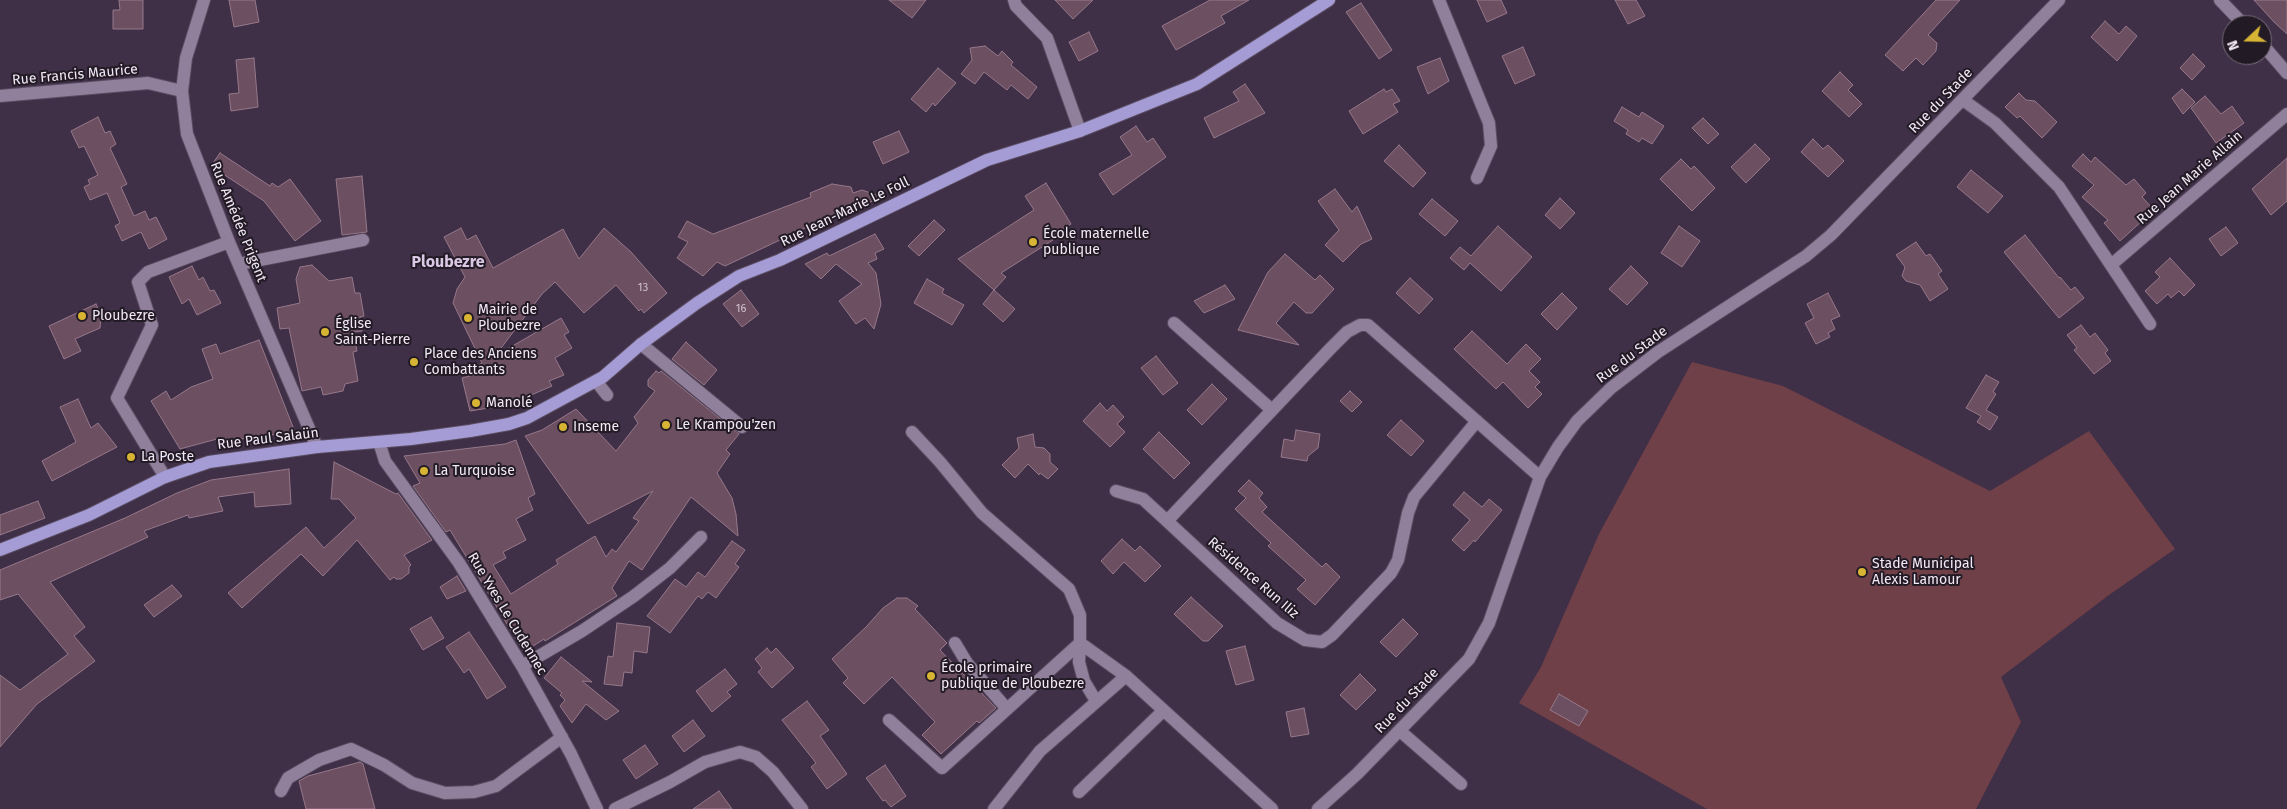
<!DOCTYPE html>
<html>
<head>
<meta charset="utf-8">
<style>
	body { margin:0 }
	#map { position:relative; width:2287px; height:809px; overflow:hidden; background:#3f2f47; font-family:"Fira Sans",sans-serif }
	canvas { display:block }
	.north { position:absolute; left:2222px; top:15px; width:50px; height:50px; box-sizing:border-box; background:#221b25; border:1px solid #756d79; border-radius:50%; rotate:249deg; font-size:14px; font-weight:700; line-height:20px; text-align:center; color:#f2e8f7 }
	.north::after { content:''; display:block; margin:auto; width:18px; height:22px; background:#d8b434; clip-path:polygon(50% 0,100% 100%,50% 72%,0 100%) }
</style>
</head>
<body>
<div id="map">
<canvas width="2287" height="809"></canvas>
<div class="north">N</div>
</div>
<script>
const ctx = document.querySelector('canvas').getContext('2d');
ctx.lineJoin = 'round';
function fillPath(path, color) { ctx.fillStyle = color; ctx.fill(path, 'evenodd'); }
const poly = rows => new Path2D(rows.map(r => 'M' + r).join(''));
function trace(path, color, width, dash) { ctx.strokeStyle = color; ctx.lineWidth = width; ctx.lineCap = dash ? 'butt' : 'round'; ctx.setLineDash(dash || []); ctx.stroke(path); }
function write(font, color, halo, rows, align = 'center') {
  ctx.font = font + ' "Fira Sans",sans-serif'; ctx.lineWidth = 4; ctx.setLineDash([]); ctx.textBaseline = 'middle'; ctx.strokeStyle = halo; ctx.fillStyle = color; for (const [text, x, y, turn = 0] of rows) {
    ctx.save(); ctx.translate(x, y); ctx.rotate((+turn || 0) * Math.PI / 180); ctx.textAlign = isNaN(turn) ? turn : align; if (halo) ctx.strokeText(text, 0, 0); ctx.fillText(text, 0, 0); ctx.restore();
  }
}
fillPath(poly([
	[1692,362,1783,386,1990,491,2089,431,2175,549,2109,595,2001,677,2021,722,1976,809,1707,809,1519,703,1541,667,1599,534]
]), '#704048');
const building = poly([
	[119,0,143,0,143,29,113,29,113,10,120,10,119,0],
	[229,0,255,0,259,22,234,27,229,0],
	[889,0,926,0,912,18,889,0],
	[1055,0,1093,0,1073,19,1055,0],
	[1210,0,1249,0,1221,16,1225,23,1176,50,1162,26,1210,0],
	[1477,0,1501,0,1507,13,1487,22,1477,0],
	[1615,0,1636,0,1645,16,1628,24,1615,0],
	[1936,0,1960,0,1928,35,1937,43,1936,51,1923,65,1916,58,1903,71,1885,55,1936,0],
	[2254,0,2287,0,2287,34,2274,22,2254,0],
	[1361,3,1392,50,1379,59,1346,12,1361,3],
	[2105,21,2119,34,2126,26,2137,36,2117,61,2091,37,2105,21],
	[1089,32,1098,51,1079,61,1069,42,1089,32],
	[985,46,998,56,1002,51,1013,62,1011,65,1037,87,1028,99,1011,85,1007,90,984,72,975,84,961,74,972,60,970,48,985,46],
	[1523,47,1535,75,1515,84,1502,56,1523,47],
	[2193,54,2205,66,2192,80,2180,68,2193,54],
	[254,58,258,107,231,111,229,94,239,93,236,60,254,58],
	[1440,58,1449,81,1428,94,1417,67,1440,58],
	[938,68,956,83,935,106,933,103,926,112,911,99,938,68],
	[1840,72,1853,85,1848,90,1862,104,1849,117,1822,91,1840,72],
	[1245,84,1265,113,1214,138,1204,118,1239,101,1233,92,1245,84],
	[1384,89,1386,92,1392,89,1400,101,1393,104,1398,112,1363,134,1349,111,1384,89],
	[2182,89,2195,102,2183,114,2172,98,2182,89],
	[2019,93,2026,100,2035,101,2057,122,2042,138,2020,116,2017,118,2005,107,2019,93],
	[2205,96,2221,114,2232,106,2244,123,2216,143,2191,108,2205,96],
	[1622,107,1639,117,1642,112,1664,126,1652,144,1642,138,1639,142,1626,134,1628,130,1614,121,1622,107],
	[98,117,105,133,110,131,116,144,110,148,127,184,121,187,134,216,145,211,149,220,156,217,167,239,149,249,141,232,122,241,115,226,120,223,107,193,90,200,84,187,90,184,88,180,98,175,84,146,79,148,71,131,98,117],
	[1703,118,1719,134,1708,144,1692,128,1703,118],
	[1136,126,1147,142,1153,138,1166,157,1113,195,1099,174,1132,155,1120,137,1136,126],
	[899,131,909,152,883,164,873,142,899,131],
	[1813,139,1823,149,1828,145,1844,161,1828,177,1801,152,1813,139],
	[1755,144,1770,159,1746,183,1731,167,1755,144],
	[1399,145,1426,173,1413,187,1384,161,1399,145],
	[220,153,270,186,272,183,278,187,290,179,321,221,295,241,264,201,211,166,220,153],
	[2083,154,2091,162,2095,157,2126,185,2134,179,2146,193,2142,197,2154,210,2120,241,2104,223,2108,220,2082,197,2094,185,2072,166,2083,154],
	[2287,158,2287,201,2271,215,2252,189,2287,158],
	[1681,159,1691,169,1694,166,1715,188,1692,211,1660,179,1681,159],
	[1971,170,2003,196,1988,213,1957,187,1971,170],
	[362,176,367,232,342,235,336,179,362,176],
	[1046,183,1071,224,1051,237,1053,240,1001,273,1006,277,994,290,958,259,1034,210,1025,196,1046,183],
	[832,184,851,187,853,193,862,190,882,197,820,224,818,222,725,266,717,262,703,276,677,258,688,242,678,237,687,221,713,234,811,197,810,193,832,184],
	[1335,189,1352,212,1357,206,1372,239,1361,244,1343,262,1325,245,1339,230,1318,201,1335,189],
	[1560,198,1575,213,1560,229,1545,215,1560,198],
	[1432,199,1458,221,1445,236,1419,214,1432,199],
	[934,220,945,230,919,256,908,246,934,220],
	[1498,226,1532,257,1501,291,1470,263,1464,270,1450,258,1460,247,1471,256,1498,226],
	[1679,226,1700,241,1682,267,1661,253,1679,226],
	[2226,227,2238,243,2221,256,2209,239,2226,227],
	[461,228,467,240,476,235,493,268,563,229,579,259,604,228,631,252,667,293,644,313,641,309,639,311,616,285,584,313,555,282,542,294,495,356,561,318,569,332,564,335,572,348,555,358,564,375,549,381,552,386,508,405,470,411,462,378,477,374,475,367,482,363,453,303,457,289,465,277,444,237,461,228],
	[875,234,884,249,875,253,877,259,868,263,876,273,881,304,874,329,865,318,856,324,839,301,862,284,836,264,821,279,805,264,827,253,829,256,875,234],
	[2025,235,2059,278,2060,277,2071,290,2075,287,2084,298,2059,318,2004,252,2025,235],
	[1916,242,1926,256,1930,254,1942,271,1938,274,1948,289,1930,301,1920,285,1906,281,1902,276,1905,267,1896,255,1916,242],
	[1285,254,1315,280,1320,275,1334,289,1312,313,1306,313,1294,302,1276,323,1299,345,1238,330,1268,272,1285,254],
	[2170,258,2195,285,2184,296,2179,291,2171,298,2168,294,2157,304,2145,291,2160,277,2155,272,2170,258],
	[312,265,329,281,352,277,355,293,360,293,364,316,360,317,362,331,353,332,357,351,353,352,358,381,345,384,343,391,323,395,321,387,302,391,289,328,280,329,277,308,300,303,296,279,300,267,312,265],
	[192,266,199,280,203,277,210,291,214,290,221,303,197,315,189,299,182,304,169,277,192,266],
	[1631,266,1648,283,1627,305,1609,289,1631,266],
	[1410,278,1433,299,1419,314,1396,293,1410,278],
	[927,279,944,289,942,293,964,305,952,325,914,303,927,279],
	[1225,285,1235,299,1204,313,1194,301,1225,285],
	[741,290,759,314,742,327,723,304,741,290],
	[994,290,1015,309,1003,322,983,304,994,290],
	[1562,293,1577,308,1557,330,1541,314,1562,293],
	[1828,293,1840,316,1831,320,1835,329,1828,333,1830,337,1816,344,1805,323,1814,318,1807,304,1828,293],
	[96,304,101,316,100,328,75,339,81,351,64,359,49,326,96,304],
	[2081,325,2090,337,2095,333,2108,350,2105,353,2111,361,2094,374,2074,350,2077,348,2067,335,2081,325],
	[1472,331,1507,364,1526,344,1541,359,1529,371,1540,382,1535,387,1542,394,1528,408,1503,382,1496,389,1454,349,1472,331],
	[259,340,295,432,218,442,217,439,180,449,151,401,166,391,171,400,191,387,213,379,202,349,216,344,220,354,259,340],
	[686,342,717,370,704,385,672,359,686,342],
	[1156,356,1178,383,1163,395,1141,368,1156,356],
	[656,371,659,373,661,371,739,434,726,450,730,454,717,473,732,498,736,514,738,536,691,497,642,570,629,561,612,588,617,596,545,641,544,639,524,652,450,530,446,532,413,486,420,483,404,456,505,444,516,440,535,494,528,498,533,510,516,519,526,540,503,552,506,558,493,565,511,594,558,564,556,560,595,536,606,557,612,549,616,552,639,521,633,518,653,491,588,524,525,436,542,430,576,409,616,451,638,423,634,417,655,391,648,386,648,380,656,371],
	[1986,375,1999,382,1993,392,1996,394,1986,410,1998,417,1990,430,1977,422,1981,416,1966,408,1986,375],
	[1212,384,1227,399,1202,425,1187,410,1212,384],
	[1350,391,1362,402,1352,412,1340,401,1350,391],
	[78,399,91,428,98,423,117,447,52,481,42,461,76,442,60,407,78,399],
	[1100,403,1107,411,1113,405,1124,417,1117,424,1125,432,1110,447,1083,421,1100,403],
	[1401,420,1424,441,1411,456,1387,435,1401,420],
	[1296,430,1320,434,1318,448,1308,456,1307,461,1281,457,1284,439,1294,441,1296,430],
	[1159,432,1190,463,1174,479,1143,449,1159,432],
	[1033,434,1035,447,1044,448,1050,454,1050,462,1058,469,1048,479,1040,473,1039,475,1028,464,1015,478,1002,465,1019,448,1017,438,1033,434],
	[334,462,396,494,398,493,432,540,404,555,411,565,409,567,409,573,401,579,396,579,394,577,390,580,357,540,323,576,301,554,242,608,228,593,306,527,324,548,356,518,339,499,331,499,334,462],
	[289,469,291,504,255,507,254,492,218,497,223,511,189,518,188,515,144,531,148,537,50,582,85,627,74,636,95,661,37,704,0,747,0,675,20,690,68,654,18,594,0,600,0,570,125,518,177,493,211,480,289,469],
	[1249,480,1263,493,1259,498,1267,507,1262,512,1322,567,1326,563,1340,577,1315,605,1297,589,1306,580,1268,546,1271,543,1235,509,1246,498,1238,491,1249,480],
	[1464,492,1482,507,1489,499,1502,510,1475,542,1474,540,1464,551,1452,540,1470,520,1453,505,1464,492],
	[38,501,45,518,0,535,0,515,38,501],
	[1122,539,1135,551,1140,546,1161,566,1145,582,1124,562,1113,574,1101,561,1122,539],
	[732,541,745,550,735,564,739,567,716,598,708,592,702,599,698,596,670,633,647,616,675,579,686,587,698,572,705,577,732,541],
	[457,576,466,591,447,599,440,587,457,576],
	[172,585,182,596,154,617,144,605,172,585],
	[1191,597,1223,626,1208,641,1203,641,1174,614,1191,597],
	[897,598,907,598,918,606,915,609,947,643,940,650,996,708,979,723,977,721,941,754,922,735,935,722,892,677,864,704,843,683,848,678,832,659,866,627,883,608,897,598],
	[431,617,444,638,423,650,410,629,431,617],
	[1403,619,1418,634,1396,657,1380,642,1403,619],
	[617,623,650,627,647,653,634,651,632,673,624,672,622,686,604,684,608,656,613,657,617,623],
	[469,632,506,687,487,699,469,669,464,673,446,647,469,632],
	[1245,646,1254,680,1236,685,1226,651,1245,646],
	[767,648,771,653,776,648,794,668,772,688,758,672,762,668,755,659,767,648],
	[561,657,592,682,582,681,619,711,606,720,586,704,572,723,560,706,565,700,560,695,562,693,544,678,561,657],
	[725,669,737,684,727,692,731,696,712,712,696,691,725,669],
	[1360,674,1376,690,1356,710,1340,695,1360,674],
	[1559,694,1588,711,1579,726,1550,710,1559,694],
	[807,701,829,730,820,736,847,774,827,789,811,767,816,763,782,720,807,701],
	[1304,708,1309,734,1291,737,1286,712,1304,708],
	[693,720,705,736,684,752,672,736,693,720],
	[645,745,658,764,636,779,623,760,645,745],
	[360,762,363,764,375,809,306,809,299,781,308,776,360,762],
	[885,765,906,796,891,807,885,800,883,801,866,778,885,765],
	[719,791,732,809,693,809,719,791]
]);
fillPath(building, '#6c5061');
trace(building, '#96788a', 1);
const minor = poly([
	[204,0,186,58,182,91,187,134,229,242,317,447],
	[1014,0,1016,6,1047,38,1080,131],
	[1439,0,1489,123,1491,146,1477,178],
	[2220,0,2244,25],
	[2262,44,2287,73],
	[0,96,148,83,182,91],
	[1963,100,1995,123,2059,187,2150,324],
	[239,264,363,240],
	[2111,265,2287,114],
	[1174,323,1272,410],
	[641,344,742,427],
	[596,381,607,395],
	[912,432,940,462,982,513,1069,589,1080,615,1080,643,1126,676,1272,809],
	[379,442,385,461,459,563,522,666,571,754,597,809],
	[165,477,117,398,152,325,138,282,148,272,229,242],
	[1116,491,1143,499,1167,521,1330,349,1347,332,1360,325,1368,325,1540,477],
	[1167,521,1277,623,1305,640,1322,642,1332,635,1391,573,1398,560,1408,513,1414,497,1477,421],
	[955,643,967,663,1007,709],
	[1080,643,1079,662,1084,681,1096,701],
	[522,666,582,631,634,596,670,568,701,537],
	[889,720,942,768,1080,643],
	[1400,731,1461,784],
	[281,791,288,778,319,760,351,749,384,765,412,783,445,793,474,792,496,786,562,737],
	[1079,792,1163,711],
	[615,809,670,782,705,762,740,752,756,757,773,772,802,809],
	[994,809,1040,751,1126,676],
	[1318,809,1357,774,1469,659,1489,623,1540,477,1558,447,1577,421,1611,388,1658,352,1806,256,1831,235,2059,0]
]);
const major = poly([
	[0,550,89,515,165,477,209,462,317,447,411,439,470,431,509,424,527,418,603,377,641,344,697,303,739,276,780,260,987,160,1080,131,1197,84,1329,0]
]);
trace(minor, '#5a4d62', 14);
trace(major, '#5a4d62', 14);
trace(minor, '#91809b', 12);
trace(major, '#a59cd5', 12);
for (const [x, y, r, color] of [
	[1033,242,5,"#d8b434"],
	[82,316,5,"#d8b434"],
	[468,318,5,"#d8b434"],
	[325,332,5,"#d8b434"],
	[414,362,5,"#d8b434"],
	[476,403,5,"#d8b434"],
	[666,425,5,"#d8b434"],
	[563,427,5,"#d8b434"],
	[131,457,5,"#d8b434"],
	[424,471,5,"#d8b434"],
	[1862,572,5,"#d8b434"],
	[931,676,5,"#d8b434"]
]) { const dot = new Path2D(); dot.arc(x, y, r, 0, 2 * Math.PI); ctx.fillStyle = color; ctx.fill(dot); trace(dot, '#221b25', 2); }
write('11px', '#d0c2d2', null, [
	["13",643,288],
	["16",741,309]
]);
write('14px', '#f2e8f7', '#221b25', [
	["Rue Francis Maurice",75,75,-5],
	["Rue du Stade",1941,101,-46],
	["Rue Jean Marie Allain",2190,178,-41],
	["Rue Jean-Marie Le Foll",845,212,-26],
	["Rue Amédée Prigent",238,222,68],
	["Rue du Stade",1632,355,-37],
	["Rue Paul Salaün",268,439,-7],
	["Résidence Run Iliz",1253,578,41],
	["Rue Yves Le Cudennec",507,614,59],
	["Rue du Stade",1407,701,-46]
]);
write('14px', '#f2e8f7', '#221b25', [
	["École maternelle",1043,234],
	["publique",1043,250],
	["Mairie de",478,310],
	["Ploubezre",478,326],
	["Ploubezre",92,316],
	["Église",335,324],
	["Saint-Pierre",335,340],
	["Place des Anciens",424,354],
	["Combattants",424,370],
	["Manolé",486,403],
	["Le Krampou'zen",676,425],
	["Inseme",573,427],
	["La Poste",141,457],
	["La Turquoise",434,471],
	["Stade Municipal",1872,564],
	["Alexis Lamour",1872,580],
	["École primaire",941,668],
	["publique de Ploubezre",941,684]
], 'left');
write('bold 16px', '#dac7e4', '#221b25', [
	["Ploubezre",448,263]
]);
</script>
</body>
</html>
